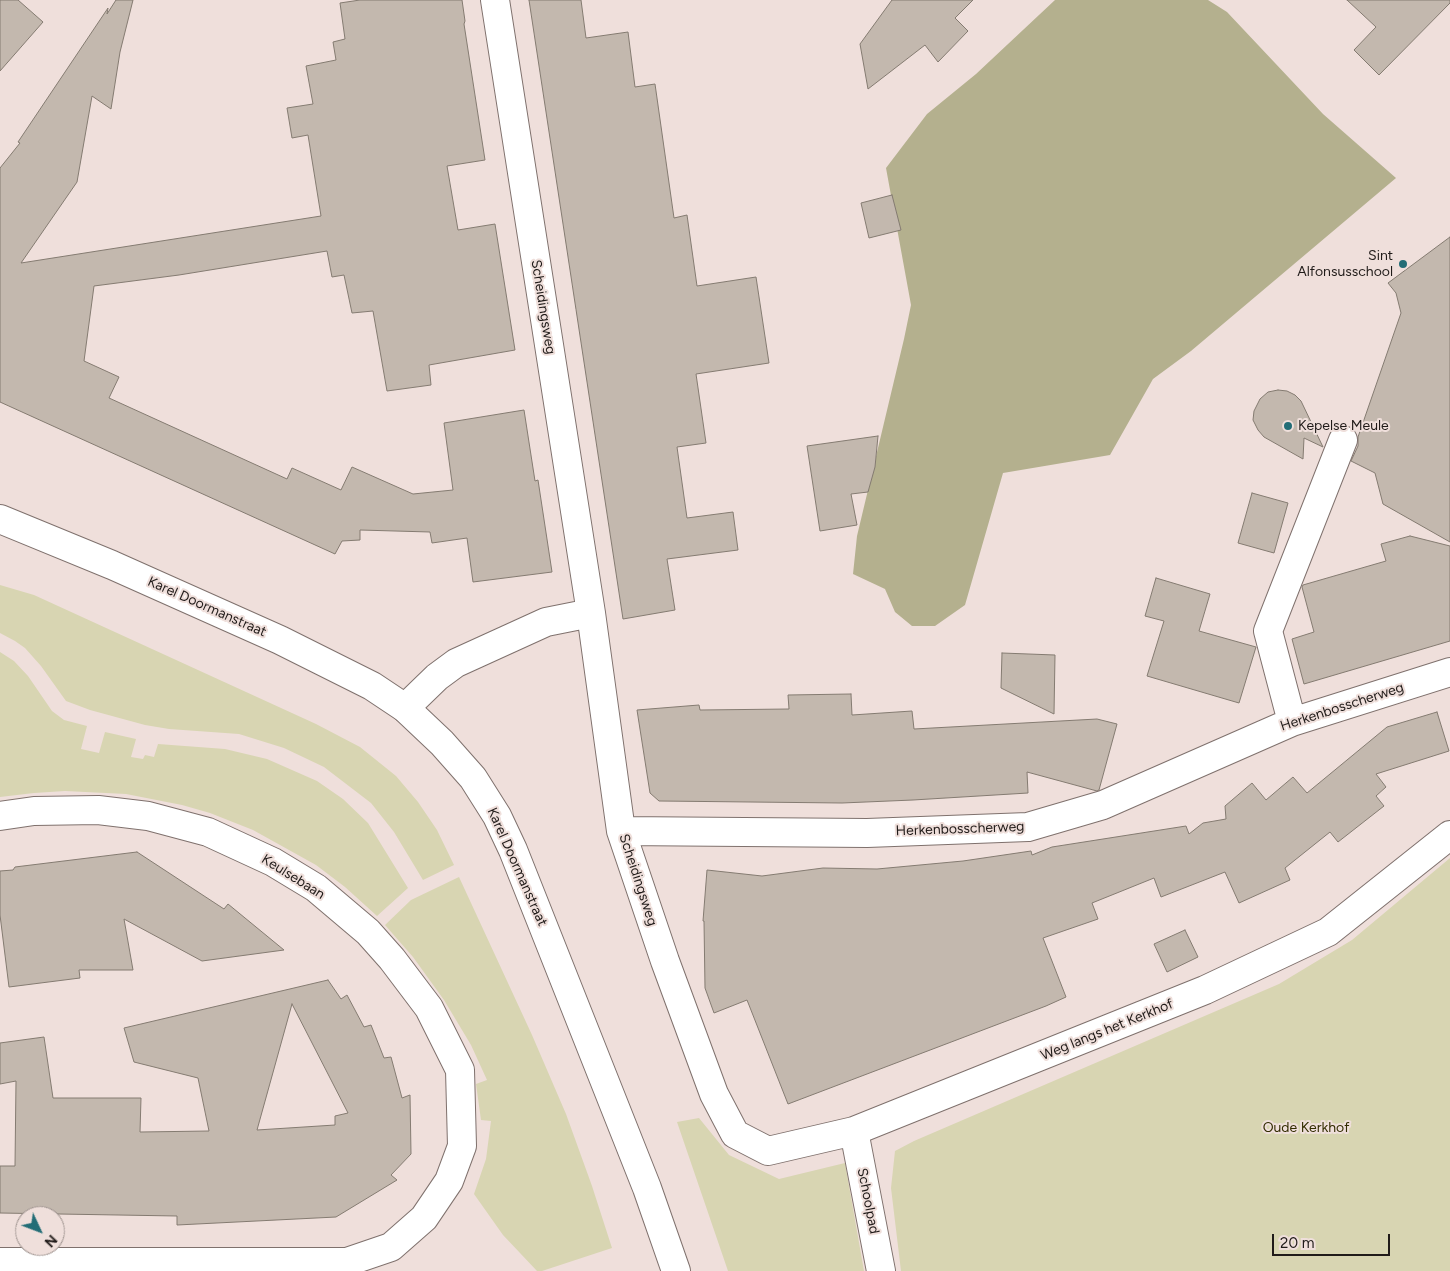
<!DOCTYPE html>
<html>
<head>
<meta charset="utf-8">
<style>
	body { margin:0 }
	#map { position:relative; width:1450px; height:1271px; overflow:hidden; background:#efdfdb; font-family:Figtree,sans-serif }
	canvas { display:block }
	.north { position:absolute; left:15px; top:1206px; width:50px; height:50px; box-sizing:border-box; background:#efdfdb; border:1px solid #9c918d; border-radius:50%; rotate:133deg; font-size:14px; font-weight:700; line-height:20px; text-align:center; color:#201b19 }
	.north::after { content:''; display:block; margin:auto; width:18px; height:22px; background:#236d76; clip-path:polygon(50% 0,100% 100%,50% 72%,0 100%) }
	.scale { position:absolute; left:1272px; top:1234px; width:118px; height:22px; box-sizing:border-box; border:2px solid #201b19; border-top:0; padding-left:6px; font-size:15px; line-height:18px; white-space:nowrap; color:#201b19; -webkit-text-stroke:4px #efdfdb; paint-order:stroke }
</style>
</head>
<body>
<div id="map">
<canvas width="1450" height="1271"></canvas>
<div class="north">N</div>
<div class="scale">20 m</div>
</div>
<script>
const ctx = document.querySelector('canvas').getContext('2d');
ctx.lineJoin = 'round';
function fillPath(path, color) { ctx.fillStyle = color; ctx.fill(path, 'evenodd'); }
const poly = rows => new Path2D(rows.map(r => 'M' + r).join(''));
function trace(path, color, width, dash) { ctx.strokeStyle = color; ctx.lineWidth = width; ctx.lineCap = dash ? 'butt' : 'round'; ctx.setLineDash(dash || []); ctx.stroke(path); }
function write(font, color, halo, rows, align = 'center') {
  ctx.font = font + ' Figtree,sans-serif'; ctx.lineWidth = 4; ctx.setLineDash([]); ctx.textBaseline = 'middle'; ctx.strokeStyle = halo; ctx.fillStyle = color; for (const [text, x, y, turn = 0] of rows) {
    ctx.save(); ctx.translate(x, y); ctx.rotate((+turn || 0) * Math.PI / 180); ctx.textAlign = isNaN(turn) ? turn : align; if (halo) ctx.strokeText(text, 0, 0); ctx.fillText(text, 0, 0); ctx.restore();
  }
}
fillPath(poly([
	[0,585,34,595,316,724,360,747,396,776,418,802,437,830,454,865,423,880,394,832,371,803,324,767,284,748,239,734,169,729,145,725,90,710,66,701,41,666,25,648,15,641,0,633],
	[0,652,14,661,28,676,52,711,64,720,87,726,81,749,99,753,105,732,136,739,131,757,143,759,145,755,154,757,158,744,225,749,267,759,317,781,343,799,368,823,408,888,377,916,345,887,316,865,253,830,210,813,182,805,126,794,65,791,34,793,0,797],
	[1450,858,1450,1271,901,1271,891,1188,895,1151,914,1141,1279,984,1352,940],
	[459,877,532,1035,566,1114,592,1186,612,1248,542,1271,537,1271,503,1235,474,1194,486,1159,491,1121,481,1120,476,1084,487,1080,471,1045,444,1000,413,957,385,925,411,900],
	[699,1118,729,1155,779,1179,845,1163,864,1271,728,1271,677,1122]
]), '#d8d5b2');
fillPath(poly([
	[1055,0,1208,0,1227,12,1323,114,1396,178,1191,351,1153,379,1110,455,1003,473,965,605,935,626,912,626,895,612,885,589,853,574,857,536,904,339,911,305,886,168,927,114,976,74]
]), '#b4b08e');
const building = poly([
	[0,0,18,0,43,22,0,71,0,0],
	[116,0,133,0,120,52,111,109,92,96,77,182,21,263,321,216,308,135,292,138,287,108,313,104,306,66,336,60,333,42,345,39,340,3,360,0,462,0,465,21,464,24,485,160,447,166,458,230,495,224,515,350,429,365,431,385,387,391,373,311,352,313,344,275,332,277,327,251,179,275,94,286,84,361,119,377,109,398,287,479,292,468,341,490,352,467,413,494,453,490,444,423,524,410,535,481,538,480,552,572,473,582,467,538,432,543,430,532,360,530,360,540,342,541,335,554,0,402,0,168,20,143,18,142,108,8,107,14,116,0],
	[529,0,581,0,586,38,628,32,635,87,655,84,674,218,687,215,697,286,756,277,769,363,696,374,706,443,677,447,687,518,733,512,738,550,667,559,675,610,623,619,529,0],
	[892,0,973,0,955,18,968,31,938,62,925,45,868,89,860,44,892,0],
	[1347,0,1450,0,1450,3,1379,75,1354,50,1376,27,1347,0],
	[892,195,901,230,869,238,861,203,892,195],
	[1450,237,1450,542,1383,504,1375,473,1351,461,1358,446,1358,437,1401,313,1396,293,1388,283,1450,237],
	[1278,390,1287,391,1295,395,1301,401,1323,447,1304,438,1303,459,1264,437,1258,430,1253,420,1254,411,1260,399,1268,392,1278,390],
	[878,436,875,467,868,492,851,494,857,525,820,531,807,446,878,436],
	[1252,493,1288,503,1274,553,1238,543,1252,493],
	[1410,536,1450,546,1450,641,1304,684,1292,639,1314,632,1302,587,1303,585,1386,561,1381,544,1410,536],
	[1156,578,1210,594,1199,631,1256,647,1239,703,1147,676,1164,621,1145,616,1156,578],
	[1002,653,1055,655,1054,714,1001,688,1002,653],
	[851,694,852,715,912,711,914,729,1097,719,1117,724,1099,790,1097,791,1027,772,1028,793,913,800,842,803,659,801,650,793,637,710,699,705,700,710,789,709,788,695,851,694],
	[1437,712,1449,751,1376,774,1386,787,1376,796,1384,806,1338,842,1330,832,1285,868,1290,880,1239,903,1225,872,1161,897,1154,878,1092,903,1098,919,1043,938,1066,997,1046,1006,788,1104,747,1000,714,1013,705,988,704,921,703,921,707,870,762,876,823,868,877,869,963,861,1031,851,1032,855,1052,847,1186,826,1189,834,1203,823,1226,819,1225,806,1252,783,1266,800,1293,777,1307,793,1387,727,1437,712],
	[137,852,224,909,228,904,284,950,202,961,124,919,133,970,79,970,80,978,9,987,0,915,0,871,13,870,15,867,137,852],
	[1185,930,1198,957,1167,972,1154,944,1185,930],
	[328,980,341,999,347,995,364,1027,371,1025,384,1058,391,1057,402,1098,410,1095,411,1154,391,1175,397,1180,336,1217,177,1225,177,1216,0,1213,0,1166,15,1166,16,1081,0,1084,0,1043,44,1037,53,1098,141,1098,140,1132,209,1131,198,1078,134,1062,124,1028,328,980],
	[292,1004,348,1113,335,1116,335,1125,257,1130,292,1004]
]);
fillPath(building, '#c3b8ae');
trace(building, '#847b71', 1);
const street = poly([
	[495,0,591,613,621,831,665,961,714,1094,735,1134,768,1151,854,1131,1205,990,1328,932,1450,835],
	[405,708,437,677,456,663,546,622,591,613],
	[1292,722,1268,631,1343,440],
	[0,816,34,811,98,810,148,816,208,832,273,862,316,888,368,932,392,959,429,1008,460,1070,462,1146,449,1181,424,1218,391,1247,347,1262,0,1262],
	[621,831,867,833,1028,827,1103,805,1292,722,1450,672],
	[854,1131,881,1271]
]);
const secondary = poly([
	[0,519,112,565,280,640,372,686,405,708,442,743,473,778,497,816,513,850,647,1188,676,1271]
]);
trace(street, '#7f716d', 30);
trace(secondary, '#7f716d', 30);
trace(street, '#fff', 28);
trace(secondary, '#fff', 28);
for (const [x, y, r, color] of [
	[1403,264,5,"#236d76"],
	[1288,426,5,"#236d76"]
]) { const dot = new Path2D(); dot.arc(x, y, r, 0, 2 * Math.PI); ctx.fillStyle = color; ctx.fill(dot); trace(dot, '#efdfdb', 2); }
write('14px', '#201b19', '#efdfdb', [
	["Sint",1393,256],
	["Alfonsusschool",1393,272],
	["Kepelse Meule",1298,426,"left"]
], 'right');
write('14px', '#201b19', '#efdfdb', [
	["Scheidingsweg",543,307,81],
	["Karel Doormanstraat",207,607,24],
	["Herkenbosscherweg",1342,707,-18],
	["Herkenbosscherweg",960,829,-2],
	["Karel Doormanstraat",517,867,66],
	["Keulsebaan",293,877,32],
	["Scheidingsweg",638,880,72],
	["Weg langs het Kerkhof",1107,1030,-22],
	["Schoolpad",868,1201,79]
]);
write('14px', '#322c00', '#efdfdb', [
	["Oude Kerkhof",1306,1128]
]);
</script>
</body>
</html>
